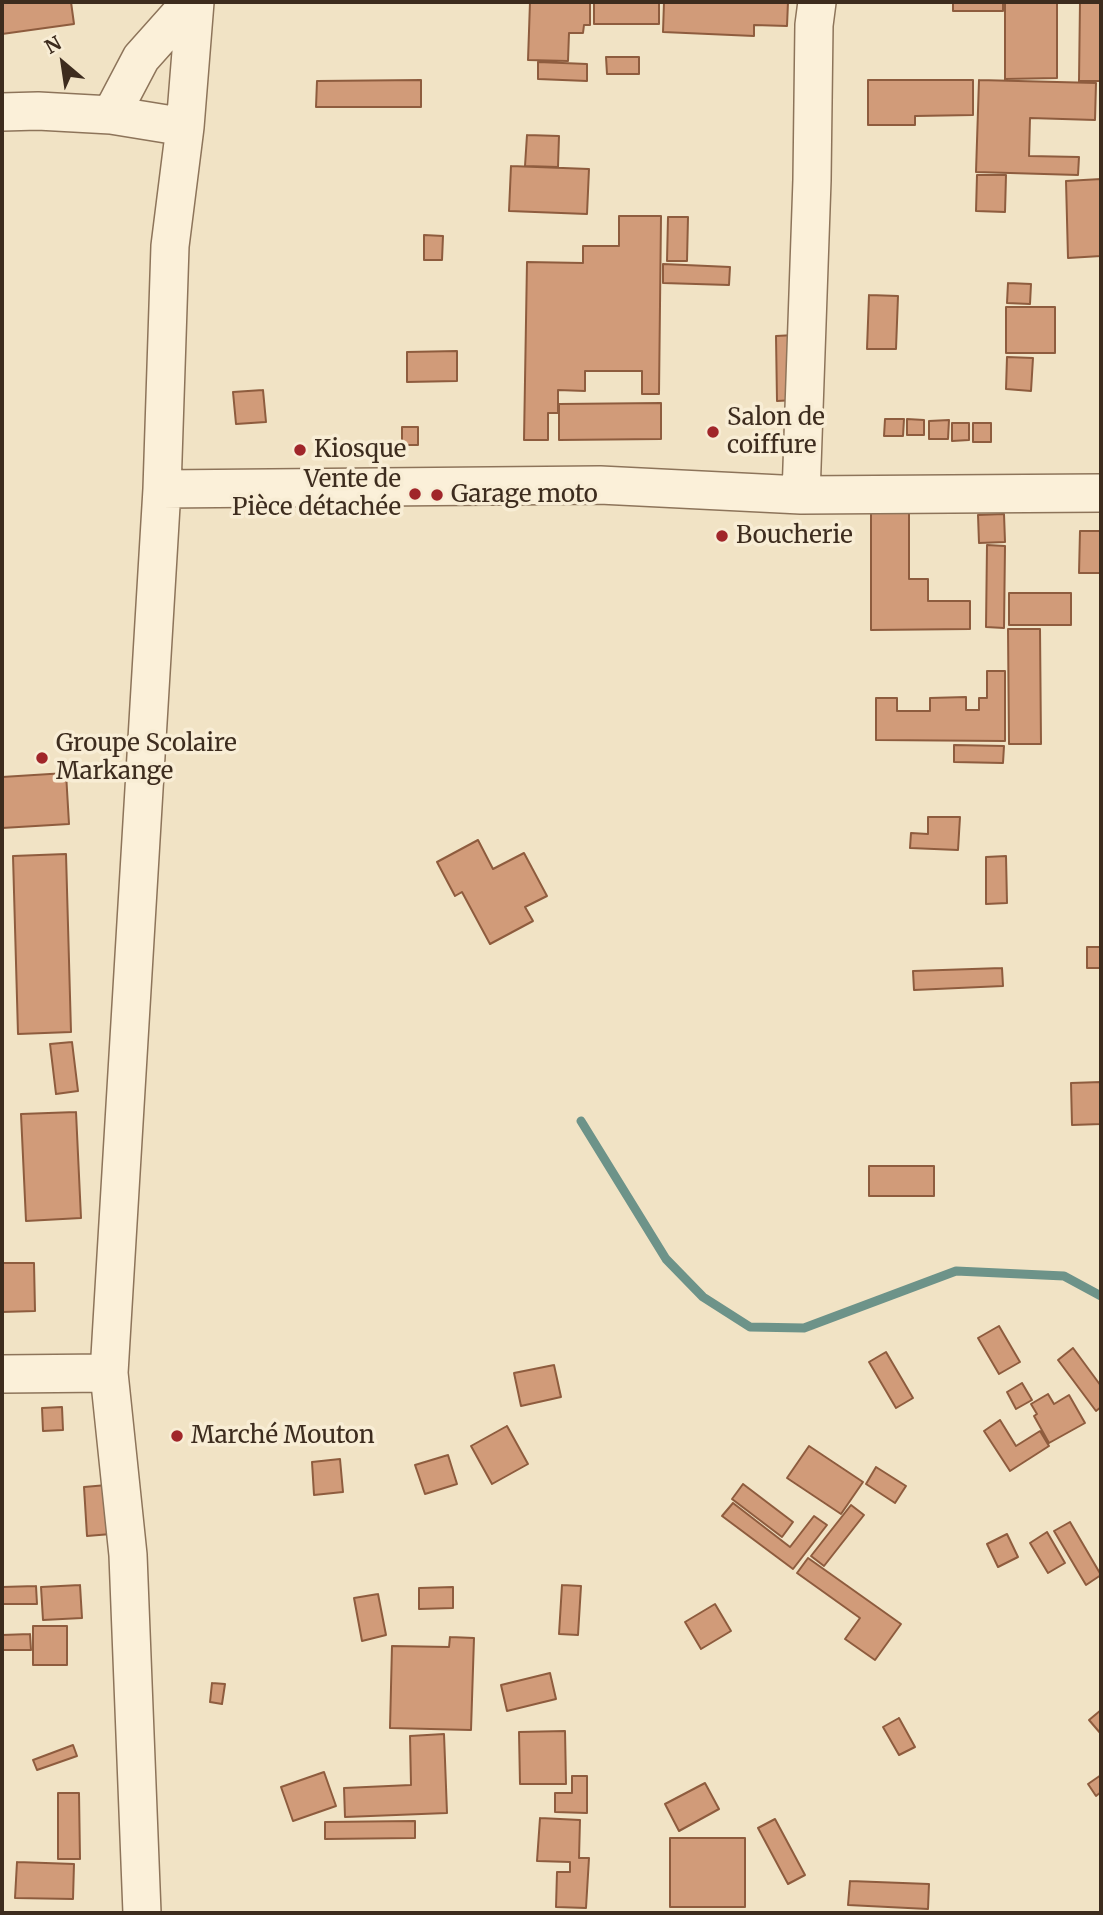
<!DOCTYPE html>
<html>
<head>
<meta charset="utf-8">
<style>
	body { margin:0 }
	#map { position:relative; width:1103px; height:1915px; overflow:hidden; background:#f1e3c5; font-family:Merriweather,serif }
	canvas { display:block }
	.frame { position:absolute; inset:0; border:4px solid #3d2c1e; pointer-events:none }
	.north { position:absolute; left:28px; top:28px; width:70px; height:70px; -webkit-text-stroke:5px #f8edd5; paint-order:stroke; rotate:331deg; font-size:19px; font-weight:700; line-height:28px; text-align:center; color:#3d2c1e }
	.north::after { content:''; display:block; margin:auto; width:24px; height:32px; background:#3d2c1e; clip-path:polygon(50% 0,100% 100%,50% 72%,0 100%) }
</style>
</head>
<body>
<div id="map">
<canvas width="1103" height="1915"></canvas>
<div class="frame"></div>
<div class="north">N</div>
</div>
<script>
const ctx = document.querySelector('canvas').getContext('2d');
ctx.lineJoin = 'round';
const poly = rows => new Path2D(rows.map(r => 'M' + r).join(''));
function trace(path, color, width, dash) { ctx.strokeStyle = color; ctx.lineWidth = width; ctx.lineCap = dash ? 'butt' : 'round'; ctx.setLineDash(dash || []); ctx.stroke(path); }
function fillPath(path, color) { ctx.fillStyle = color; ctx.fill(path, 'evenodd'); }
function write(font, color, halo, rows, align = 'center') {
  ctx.font = font + ' Merriweather,serif'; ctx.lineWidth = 7; ctx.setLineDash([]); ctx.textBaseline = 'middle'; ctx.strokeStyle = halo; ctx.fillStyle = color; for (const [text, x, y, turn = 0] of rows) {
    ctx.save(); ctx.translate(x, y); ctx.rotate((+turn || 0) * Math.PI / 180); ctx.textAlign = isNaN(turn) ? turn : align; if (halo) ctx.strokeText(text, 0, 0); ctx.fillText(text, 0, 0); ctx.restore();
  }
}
trace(poly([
	[581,1121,666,1259,703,1297,750,1327,804,1328,956,1271,1064,1276,1101,1296]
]), '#6d9389', 9);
const building = poly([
	[2,2,71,2,74,24,2,34,2,2],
	[530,2,590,2,590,25,584,25,583,33,569,33,568,61,528,60,530,2],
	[594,2,659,2,659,24,594,24,594,2],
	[664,2,788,2,787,26,754,25,754,36,663,32,664,2],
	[953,2,1003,2,1003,11,953,11,953,2],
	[1005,2,1057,2,1057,78,1005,79,1005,2],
	[1080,2,1101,2,1101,81,1079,81,1080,2],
	[606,57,639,57,639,74,607,74,606,57],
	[538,62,587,64,587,81,538,79,538,62],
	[421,80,421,107,316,107,317,81,421,80],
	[868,80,973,80,973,115,915,116,915,125,868,125,868,80],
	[979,80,1096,83,1095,120,1030,118,1029,156,1079,157,1078,175,976,172,979,80],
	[527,135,559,136,558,167,525,166,527,135],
	[511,166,589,169,587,214,509,211,511,166],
	[977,175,1006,175,1005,212,976,211,977,175],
	[1101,179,1101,256,1068,258,1066,181,1101,179],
	[619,216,661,216,659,394,642,394,642,371,585,371,585,391,558,390,558,413,548,413,548,440,524,440,527,262,583,263,583,246,619,246,619,216],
	[668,217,688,217,687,261,667,261,668,217],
	[424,235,443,236,442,260,424,260,424,235],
	[663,264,730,267,729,285,663,283,663,264],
	[1008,283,1031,284,1030,304,1007,303,1008,283],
	[869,295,898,296,896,349,867,349,869,295],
	[1006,307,1055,307,1055,353,1006,353,1006,307],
	[795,335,795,400,777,401,776,336,795,335],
	[457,351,457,381,407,382,407,352,457,351],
	[1007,357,1033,358,1031,391,1006,389,1007,357],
	[263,390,266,422,236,424,233,392,263,390],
	[661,403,661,439,559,440,559,404,661,403],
	[885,419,904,419,903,436,884,436,885,419],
	[907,419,924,420,924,435,907,435,907,419],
	[949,420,948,439,929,439,929,421,949,420],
	[952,423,969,423,969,440,952,441,952,423],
	[973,423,991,423,991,442,973,442,973,423],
	[402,427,418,427,418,445,402,445,402,427],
	[871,512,909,512,909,579,928,579,928,601,970,601,970,629,871,630,871,512],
	[1004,514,1005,542,979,543,978,515,1004,514],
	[1080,531,1101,531,1101,573,1079,573,1080,531],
	[987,545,1005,546,1004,628,986,627,987,545],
	[1009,593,1071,593,1071,625,1009,625,1009,593],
	[1008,629,1040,629,1041,744,1009,744,1008,629],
	[987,671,1005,671,1005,741,876,740,876,698,897,698,897,711,930,711,930,698,966,697,966,710,979,710,979,698,987,698,987,671],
	[954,745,1004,746,1003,763,954,762,954,745],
	[66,773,69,824,2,828,2,777,66,773],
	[928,817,960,817,958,850,910,848,911,833,928,834,928,817],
	[478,840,493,869,524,853,547,896,525,907,533,921,490,944,462,892,455,896,437,862,478,840],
	[66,854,71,1032,18,1034,13,856,66,854],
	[1006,856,1007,903,986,904,986,857,1006,856],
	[1087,947,1101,947,1101,968,1087,968,1087,947],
	[1002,968,1003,986,914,990,913,971,1002,968],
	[72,1042,78,1091,56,1094,50,1044,72,1042],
	[1101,1082,1101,1124,1072,1125,1071,1083,1101,1082],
	[76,1112,81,1218,26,1221,21,1114,76,1112],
	[869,1166,934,1166,934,1196,869,1196,869,1166],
	[2,1263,34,1263,35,1311,2,1312,2,1263],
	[999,1326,1020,1362,999,1374,978,1338,999,1326],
	[1073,1348,1101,1386,1101,1407,1096,1411,1058,1360,1073,1348],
	[886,1352,913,1398,896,1408,869,1362,886,1352],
	[554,1365,561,1397,521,1406,514,1373,554,1365],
	[1022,1383,1032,1400,1016,1409,1007,1392,1022,1383],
	[1048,1394,1054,1404,1069,1395,1085,1423,1049,1443,1034,1416,1037,1414,1031,1404,1048,1394],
	[62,1407,63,1430,43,1431,42,1408,62,1407],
	[1000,1420,1016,1446,1040,1431,1049,1446,1010,1471,984,1431,1000,1420],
	[507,1426,528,1464,492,1484,471,1446,507,1426],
	[809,1446,863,1482,841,1514,787,1478,809,1446],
	[448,1455,457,1484,425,1494,415,1465,448,1455],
	[340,1459,343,1492,314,1495,312,1462,340,1459],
	[876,1467,906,1486,895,1503,866,1484,876,1467],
	[743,1484,793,1522,782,1537,732,1499,743,1484],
	[107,1485,111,1534,87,1536,84,1487,107,1485],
	[733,1503,790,1547,814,1516,827,1525,793,1569,722,1516,733,1503],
	[851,1505,864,1515,824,1566,811,1556,851,1505],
	[1070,1522,1101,1575,1086,1585,1054,1531,1070,1522],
	[1047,1532,1065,1563,1048,1573,1030,1543,1047,1532],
	[1007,1534,1018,1557,998,1567,987,1544,1007,1534],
	[808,1558,901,1624,875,1660,845,1639,860,1618,797,1573,808,1558],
	[80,1585,82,1618,43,1620,41,1587,80,1585],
	[562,1585,581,1586,578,1635,559,1634,562,1585],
	[36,1586,37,1604,2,1604,2,1587,36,1586],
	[453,1587,453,1608,419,1609,419,1588,453,1587],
	[378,1594,386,1635,362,1641,354,1598,378,1594],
	[715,1604,731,1631,701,1649,685,1622,715,1604],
	[33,1626,67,1626,67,1665,33,1665,33,1626],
	[30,1634,31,1650,2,1650,2,1635,30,1634],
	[450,1637,474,1638,471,1730,390,1728,392,1646,449,1647,450,1637],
	[550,1673,556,1699,507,1711,501,1685,550,1673],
	[212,1683,225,1684,222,1704,210,1702,212,1683],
	[1101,1710,1101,1734,1089,1720,1101,1710],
	[899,1718,915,1747,899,1755,883,1727,899,1718],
	[565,1731,566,1784,520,1784,519,1732,565,1731],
	[444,1734,447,1813,345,1817,344,1788,411,1785,410,1736,444,1734],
	[73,1745,77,1756,37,1770,33,1760,73,1745],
	[324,1772,336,1806,293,1821,281,1787,324,1772],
	[1101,1775,1101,1792,1096,1796,1088,1784,1101,1775],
	[572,1776,587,1776,587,1813,555,1812,555,1793,572,1793,572,1776],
	[705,1783,719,1809,679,1831,665,1804,705,1783],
	[58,1793,79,1793,80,1859,58,1859,58,1793],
	[540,1818,580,1820,579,1858,589,1858,586,1908,556,1907,557,1872,570,1872,570,1862,537,1861,540,1818],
	[775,1819,805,1875,788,1884,758,1828,775,1819],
	[415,1821,415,1838,325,1839,325,1822,415,1821],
	[670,1838,745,1838,745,1907,670,1907,670,1838],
	[17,1862,74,1864,73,1899,15,1898,17,1862],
	[850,1881,929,1884,928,1909,848,1905,850,1881]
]);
fillPath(building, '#d19b79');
trace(building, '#8e5c3e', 2);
const street = poly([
	[2,112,38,111,111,115,185,127],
	[111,115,141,58,191,2],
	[162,489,600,485,801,495,1101,493],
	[801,495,812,180,814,25,817,2],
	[2,1374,109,1373],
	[142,1913,128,1555,109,1373,162,489,170,246,185,127,195,2]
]);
trace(street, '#8d745a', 40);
trace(street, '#fbf0d9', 37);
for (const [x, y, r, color] of [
	[713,432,7,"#a0262a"],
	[300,450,7,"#a0262a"],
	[415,494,7,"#a0262a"],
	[437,495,7,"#a0262a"],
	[722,536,7,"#a0262a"],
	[42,758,7,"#a0262a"],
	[177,1436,7,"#a0262a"]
]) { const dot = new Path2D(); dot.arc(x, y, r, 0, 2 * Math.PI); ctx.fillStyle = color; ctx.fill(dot); trace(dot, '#f8edd5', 2.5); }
write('24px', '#3d2c1e', '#f8edd5', [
	["Salon de",727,418],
	["coiffure",727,446],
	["Kiosque",314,450],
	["Vente de",401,480,"right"],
	["Pièce détachée",401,508,"right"],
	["Garage moto",451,495],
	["Boucherie",736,536],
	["Groupe Scolaire",56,744],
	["Markange",56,772],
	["Marché Mouton",191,1436]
], 'left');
</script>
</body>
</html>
